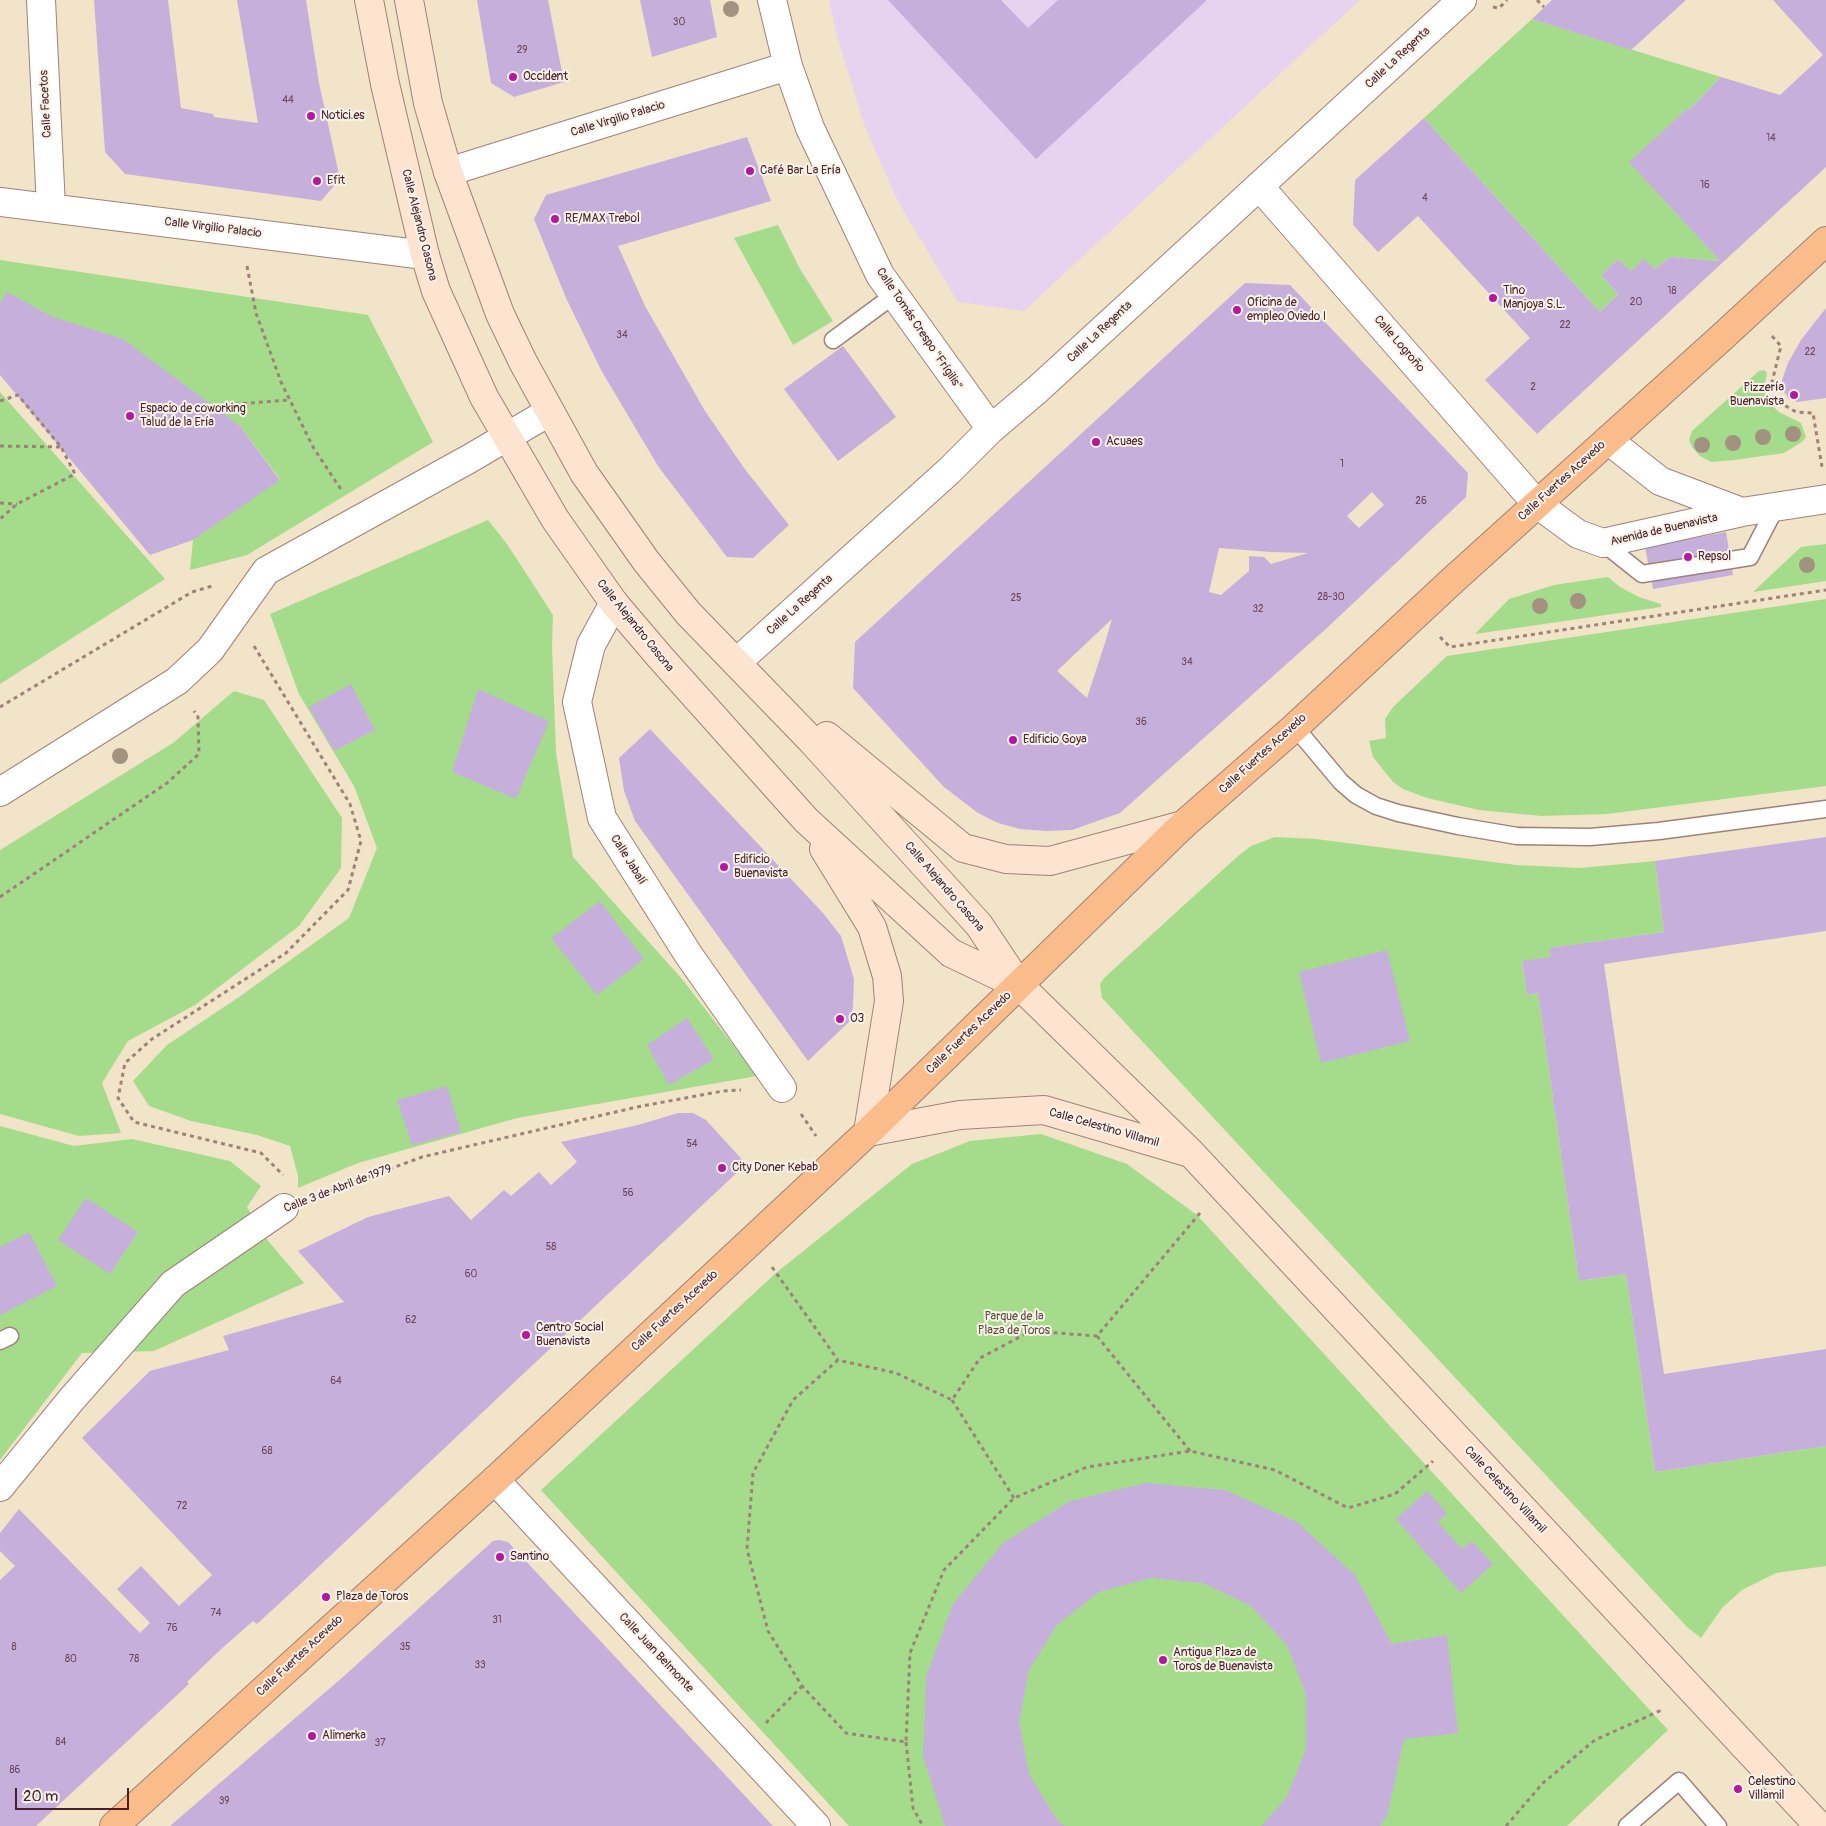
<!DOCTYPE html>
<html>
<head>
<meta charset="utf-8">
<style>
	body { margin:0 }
	#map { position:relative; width:1826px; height:1826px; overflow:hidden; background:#f1e4c9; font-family:Pangolin,sans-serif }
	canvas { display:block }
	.scale { position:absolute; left:15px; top:1788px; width:114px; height:22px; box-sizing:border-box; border:2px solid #4a1f2b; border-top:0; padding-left:6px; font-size:15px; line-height:18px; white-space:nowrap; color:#4a1f2b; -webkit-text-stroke:4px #f7f3e8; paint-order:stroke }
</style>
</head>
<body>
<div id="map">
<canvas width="1826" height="1826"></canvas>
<div class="scale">20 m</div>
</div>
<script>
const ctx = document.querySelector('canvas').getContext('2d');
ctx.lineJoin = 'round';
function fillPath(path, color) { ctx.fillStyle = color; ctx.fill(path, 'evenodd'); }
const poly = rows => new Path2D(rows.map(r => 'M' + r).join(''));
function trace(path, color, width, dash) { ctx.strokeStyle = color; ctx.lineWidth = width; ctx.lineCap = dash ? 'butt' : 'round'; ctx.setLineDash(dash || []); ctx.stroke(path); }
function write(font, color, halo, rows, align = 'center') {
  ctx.font = font + ' Pangolin,sans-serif'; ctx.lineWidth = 4; ctx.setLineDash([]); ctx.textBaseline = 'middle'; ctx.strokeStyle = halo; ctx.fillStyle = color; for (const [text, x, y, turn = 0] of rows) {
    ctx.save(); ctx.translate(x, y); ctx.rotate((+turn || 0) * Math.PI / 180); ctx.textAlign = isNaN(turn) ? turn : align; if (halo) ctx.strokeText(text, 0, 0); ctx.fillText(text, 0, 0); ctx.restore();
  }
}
fillPath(poly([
	[829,0,1360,0,1024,311,958,302,897,200,864,124,837,36]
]), '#e7d2ef');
fillPath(poly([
	[1532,19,1721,77,1690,109,1688,108,1630,162,1720,261,1670,257,1655,269,1644,260,1631,271,1618,259,1601,275,1618,294,1600,312,1424,118],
	[778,225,800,269,833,321,793,345,734,238],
	[0,260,368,315,433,442,247,555,190,570,193,540,280,479,240,426,211,406,7,293,0,303],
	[1764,370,1767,373,1764,388,1768,402,1779,412,1801,423,1806,437,1802,442,1784,453,1735,460,1711,462,1700,456,1692,447,1689,440,1692,431,1759,371],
	[0,392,165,579,0,684],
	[488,520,507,544,553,615,552,647,556,753,573,857,682,979,757,1076,517,1118,358,1163,298,1188,298,1176,290,1146,257,1135,191,1121,149,1106,133,1081,167,1045,239,997,349,918,377,848,354,786,299,694,270,614],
	[1826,544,1826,581,1753,592,1801,547],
	[1608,577,1620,587,1639,597,1661,604,1661,607,1475,634,1509,599,1554,585],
	[1826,599,1826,786,1607,814,1541,816,1479,810,1427,798,1403,789,1393,782,1373,757,1369,741,1386,738,1385,719,1393,707,1447,656],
	[234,691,264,700,342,818,341,868,299,926,195,1005,128,1041,102,1083,121,1133,79,1136,0,1114,0,850,173,743],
	[1275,837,1316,839,1516,865,1580,868,1655,861,1664,932,1550,948,1551,957,1522,962,1527,995,1538,993,1579,1281,1626,1274,1655,1472,1826,1446,1826,1566,1776,1573,1742,1590,1722,1608,1701,1638,1687,1627,1102,998,1100,984,1104,978,1238,856,1251,846],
	[0,1126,74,1146,132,1139,230,1161,261,1186,247,1207,269,1242,304,1283,154,1351,82,1353,0,1460],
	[1041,1134,1127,1164,1197,1215,1668,1730,1567,1826,849,1826,541,1490,776,1273,912,1164,970,1141]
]), '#a5dc8c');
fillPath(poly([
	[94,0,168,0,181,108,213,114,214,117,258,123,237,0,306,0,319,83,340,179,321,201,125,174,105,152],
	[477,0,548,0,564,82,514,97,491,83],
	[640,0,710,0,717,37,652,57],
	[888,0,1001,0,1028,28,1058,0,1207,0,1036,159],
	[1552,0,1686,0,1631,50,1532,19],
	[1773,0,1826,0,1826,167,1537,434,1485,380,1530,338,1418,216,1378,252,1353,225,1355,180,1424,118,1600,312,1618,294,1601,275,1618,259,1631,271,1644,259,1655,269,1670,257,1720,261,1629,162,1688,108,1690,109,1721,77,1780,95,1823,55],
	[747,137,771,201,618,246,645,306,705,411,744,468,789,525,753,558,727,557,658,466,601,370,566,298,534,219,546,195],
	[1245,283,1290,285,1468,473,1466,497,1328,627,1120,813,1072,830,1046,831,1020,829,998,823,978,813,944,787,853,688,855,642],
	[1372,492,1384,505,1359,528,1347,516],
	[1219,548,1271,552,1308,553,1271,564,1264,557,1249,556,1249,571,1221,595,1209,592],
	[1112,619,1104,646,1087,698,1057,671],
	[7,292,53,317,123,339,240,426,280,480,193,540,150,555,0,375,0,303],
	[1826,308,1826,398,1797,402,1789,399,1783,390,1782,380,1788,363,1801,340],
	[843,346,896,417,838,461,784,389],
	[1726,532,1733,575,1653,589,1645,547],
	[351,684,375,730,334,751,309,707],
	[478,689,549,721,516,799,452,772],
	[650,729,823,913,841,936,854,979,853,1007,850,1021,808,1061,635,821,624,791,619,758],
	[1826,837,1826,931,1604,964,1664,1374,1826,1349,1826,1446,1655,1472,1626,1274,1579,1281,1538,993,1527,995,1522,961,1551,957,1549,948,1664,932,1655,861],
	[600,901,644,959,597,995,551,938],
	[1387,950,1410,1041,1321,1063,1299,972],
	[687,1018,714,1059,669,1085,647,1045],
	[447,1086,461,1132,412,1145,397,1100],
	[678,1113,693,1113,706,1120,746,1164,295,1589,257,1624,253,1621,219,1651,187,1682,189,1684,36,1826,0,1826,0,1580,15,1566,0,1551,0,1533,19,1509,140,1633,150,1623,117,1589,141,1566,179,1606,212,1575,82,1438,150,1371,229,1350,223,1336,344,1302,298,1251,368,1217,449,1196,471,1220,504,1190,511,1196,539,1172,551,1185,577,1162,561,1142,638,1125],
	[86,1198,138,1232,110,1274,58,1240],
	[29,1232,57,1286,0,1315,0,1247],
	[1146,1483,1225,1490,1297,1522,1355,1575,1392,1644,1447,1635,1458,1733,1404,1739,1387,1816,1380,1826,1261,1826,1287,1797,1306,1748,1306,1694,1287,1645,1251,1606,1203,1583,1150,1578,1099,1592,1057,1625,1029,1670,1019,1722,1029,1774,1057,1820,1065,1826,945,1826,923,1756,926,1677,953,1604,1003,1543,1070,1501],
	[1427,1491,1447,1513,1438,1522,1462,1549,1472,1541,1493,1564,1461,1593,1396,1519],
	[499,1540,508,1542,773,1826,170,1826,344,1676,493,1541]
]), '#c7afdc');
const lane = poly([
	[833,340,894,295],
	[1603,543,1642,574,1750,557,1776,507],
	[1295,727,1341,782,1356,795,1376,806,1398,813,1458,826,1517,836,1590,837,1659,831,1826,809],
	[0,1341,10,1336],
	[1627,1826,1679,1781,1718,1826]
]);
const street = poly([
	[41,0,51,207],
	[772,0,788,66,810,128,880,275,991,429],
	[448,172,788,66],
	[1259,186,1537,504,1578,534,1603,543,1742,512,1826,499],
	[0,202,425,255],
	[1608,440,1660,481,1742,512],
	[614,603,591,645,577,702,602,818,688,954,782,1088],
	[737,662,949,471,991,429,1038,389,1462,0],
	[0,792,177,681,210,650,266,571,469,459,549,412],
	[495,1480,816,1826],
	[0,1487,71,1400,173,1284,284,1208]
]);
const secondary = poly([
	[369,0,385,84,425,255,436,291,484,397,555,519,614,603,660,657,806,820,951,953,1018,985],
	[409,0,428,103,448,172,500,314,523,362,584,473,646,561,688,613,810,739,979,925,1019,985,1191,1153,1819,1826],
	[827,736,963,848,1006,859,1050,861,1183,825],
	[824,849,872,927,887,976,889,1001,868,1132,960,1115,1044,1110,1187,1152]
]);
const highway = poly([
	[114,1826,495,1480,868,1132,1183,825,1295,727,1453,580,1721,338,1826,241]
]);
trace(lane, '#9e827a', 19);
trace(street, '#9e827a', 30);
trace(secondary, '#9e827a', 30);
trace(highway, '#9e827a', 30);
trace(poly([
	[1537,0,1544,7],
	[1493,7,1499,8,1507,0],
	[247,266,256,313,281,382,313,447,342,491],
	[1772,336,1781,346,1772,382,1774,395,1777,401,1796,412,1813,413,1822,467],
	[0,401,18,395,61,447,75,474,17,504,0,519],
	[211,406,289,400],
	[0,446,60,447],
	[0,503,17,504],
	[1440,637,1450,647,1826,590],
	[254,646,350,804,361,841,348,890,286,953,152,1039,125,1063,118,1098,134,1122,261,1153,283,1175],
	[0,707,192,592,212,586],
	[0,897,167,783,199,754,198,717,194,711],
	[801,1114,816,1136],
	[314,1197,422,1157,637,1107,723,1091,741,1090],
	[1200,1213,1097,1336,1031,1331,980,1358,952,1400,896,1373,838,1360,793,1400,753,1473,747,1549,768,1631,802,1686,846,1733,906,1742,910,1653,944,1570,1014,1498,1087,1467,1190,1451,1275,1470,1348,1508,1395,1494,1433,1461],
	[772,1267,838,1360],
	[1097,1336,1190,1451],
	[952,1400,1014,1498],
	[766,1723,802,1686],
	[906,1742,913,1808,923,1826],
	[1506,1826,1543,1783,1595,1740,1664,1709]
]), '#9e827a', 3, [4, 4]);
trace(lane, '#fff', 16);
trace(street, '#fff', 28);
trace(secondary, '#fde4d0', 28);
trace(highway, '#f9bc8a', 28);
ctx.fillStyle = '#a2927f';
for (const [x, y] of [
	[731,9],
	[1793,434],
	[1763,437],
	[1733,443],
	[1702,445],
	[1807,565],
	[1578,601],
	[1540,606],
	[120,756]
]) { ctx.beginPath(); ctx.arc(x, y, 8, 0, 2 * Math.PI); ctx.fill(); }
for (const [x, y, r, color] of [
	[513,77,5,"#b5179e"],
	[311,116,5,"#b5179e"],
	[750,171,5,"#b5179e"],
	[317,181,5,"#b5179e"],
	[555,219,5,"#b5179e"],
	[1493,298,5,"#b5179e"],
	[1237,310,5,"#b5179e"],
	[1794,395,5,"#b5179e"],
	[130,416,5,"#b5179e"],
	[1096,442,5,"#b5179e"],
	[1688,557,5,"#b5179e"],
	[1013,740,5,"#b5179e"],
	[724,867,5,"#b5179e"],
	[840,1019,5,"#b5179e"],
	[722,1168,5,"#b5179e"],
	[526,1335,5,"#b5179e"],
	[500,1557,5,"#b5179e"],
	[326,1597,5,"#b5179e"],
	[1163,1660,5,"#b5179e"],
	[312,1736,5,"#b5179e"],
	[1738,1789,5,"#b5179e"]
]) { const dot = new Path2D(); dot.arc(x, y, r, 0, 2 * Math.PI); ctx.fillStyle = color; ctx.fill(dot); trace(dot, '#f7f3e8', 2); }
write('10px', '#694357', null, [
	["30",679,22],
	["29",522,50],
	["44",288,100],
	["14",1771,138],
	["16",1705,185],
	["4",1425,198],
	["18",1672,291],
	["20",1636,302],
	["22",1565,325],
	["34",622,335],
	["22",1810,352],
	["2",1533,387],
	["1",1342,464],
	["26",1421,501],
	["28-30",1331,597],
	["25",1016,598],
	["32",1258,609],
	["34",1187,662],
	["36",1141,722],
	["54",692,1144],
	["56",628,1193],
	["58",551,1247],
	["60",471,1274],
	["62",411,1320],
	["64",336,1381],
	["68",267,1451],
	["72",182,1506],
	["74",216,1613],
	["31",497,1620],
	["76",172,1628],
	["8",14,1647],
	["35",405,1647],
	["80",71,1659],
	["78",134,1659],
	["33",480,1665],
	["84",61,1742],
	["37",380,1743],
	["86",15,1770],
	["39",224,1801]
]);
write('12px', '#4a1f2b', '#f7f3e8', [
	["Calle La Regenta",1398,58,-43],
	["Calle Facetos",46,104,-93],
	["Calle Virgilio Palacio",618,119,-17],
	["Calle Alejandro Casona",419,225,76],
	["Calle Virgilio Palacio",213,228,7],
	["Calle Tomás Crespo \"Frígilis\"",919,329,56],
	["Calle La Regenta",1100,332,-43],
	["Calle Logroño",1399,344,49],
	["Calle Fuertes Acevedo",1562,481,-42],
	["Avenida de Buenavista",1664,530,-13],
	["Calle La Regenta",800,605,-42],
	["Calle Alejandro Casona",635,626,51],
	["Calle Fuertes Acevedo",1263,754,-42],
	["Calle Jabalí",628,860,58],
	["Calle Alejandro Casona",944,887,49],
	["Calle Fuertes Acevedo",969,1033,-44],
	["Calle Celestino Villamil",1104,1128,16],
	["Calle 3 de Abril de 1979",338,1189,-21],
	["Calle Fuertes Acevedo",675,1311,-43],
	["Calle Celestino Villamil",1505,1490,47],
	["Calle Juan Belmonte",656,1653,47],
	["Calle Fuertes Acevedo",300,1656,-43]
]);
write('12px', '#4a1f2b', '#f7f3e8', [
	["Occident",523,77],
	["Notici.es",321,116],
	["Café Bar La Ería",760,171],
	["Efit",327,181],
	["RE/MAX Trebol",565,219],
	["Tino",1503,291],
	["Manjoya S.L.",1503,305],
	["Oficina de",1247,303],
	["empleo Oviedo I",1247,317],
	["Pizzería",1784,388,"right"],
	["Buenavista",1784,402,"right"],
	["Espacio de coworking",140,409],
	["Talud de la Ería",140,423],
	["Acuaes",1106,442],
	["Repsol",1698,557],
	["Edificio Goya",1023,740],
	["Edificio",734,860],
	["Buenavista",734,874],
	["O3",850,1019],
	["City Doner Kebab",732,1168],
	["Centro Social",536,1328],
	["Buenavista",536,1342],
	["Santino",510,1557],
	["Plaza de Toros",336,1597],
	["Antigua Plaza de",1173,1653],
	["Toros de Buenavista",1173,1667],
	["Alimerka",322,1736],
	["Celestino",1748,1782],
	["Villamil",1748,1796]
], 'left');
write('12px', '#614e43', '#f7f3e8', [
	["Parque de la",1014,1317],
	["Plaza de Toros",1014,1331]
]);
</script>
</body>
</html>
